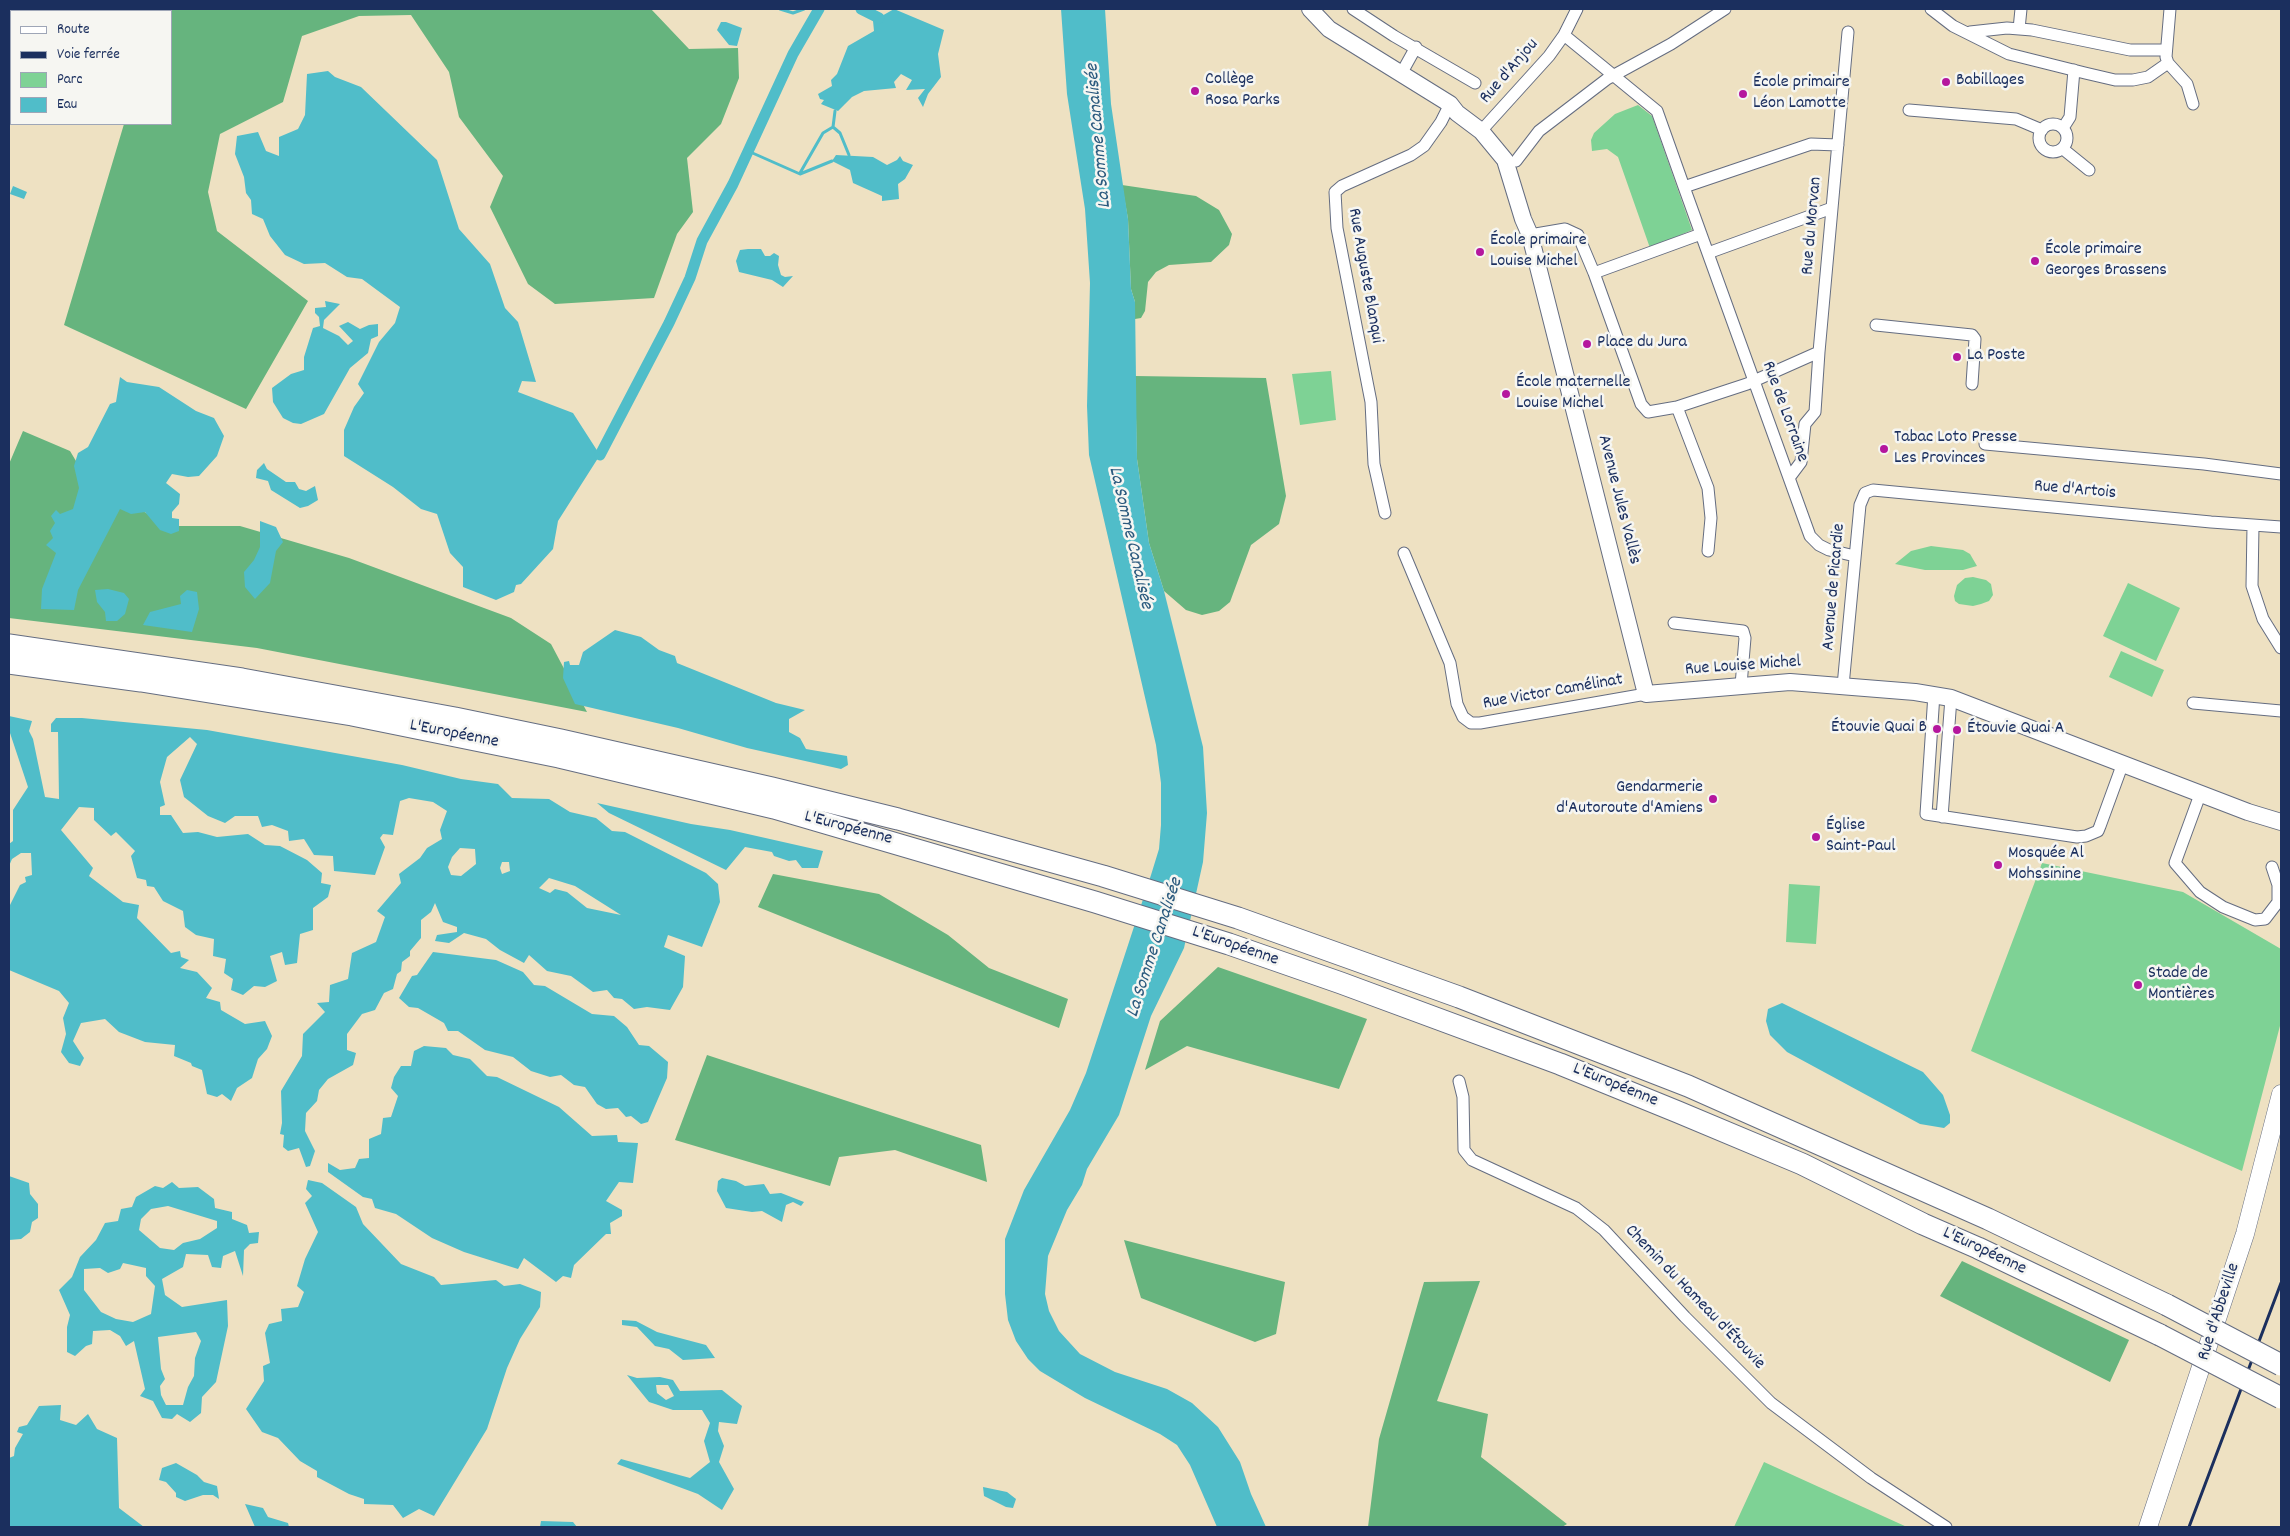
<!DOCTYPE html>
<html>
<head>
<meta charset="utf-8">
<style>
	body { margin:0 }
	#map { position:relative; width:2290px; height:1536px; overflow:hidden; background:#eee1c2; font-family:Dekko,sans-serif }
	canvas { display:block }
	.frame { position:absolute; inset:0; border:10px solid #1b2f5e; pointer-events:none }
	.legend { position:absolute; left:10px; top:10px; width:162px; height:115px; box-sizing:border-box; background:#f6f6f2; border:1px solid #9ea6b7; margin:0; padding:6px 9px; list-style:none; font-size:15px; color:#1b2f5e }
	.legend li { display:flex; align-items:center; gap:10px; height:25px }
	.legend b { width:25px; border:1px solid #9ea6b7 }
</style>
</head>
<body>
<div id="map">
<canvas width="2290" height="1536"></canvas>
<div class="frame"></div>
<ul class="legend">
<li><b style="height:6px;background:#fff"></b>Route</li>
<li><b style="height:6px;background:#1b2f5e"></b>Voie ferrée</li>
<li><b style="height:14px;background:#7ed295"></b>Parc</li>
<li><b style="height:14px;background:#50bdc9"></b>Eau</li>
</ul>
</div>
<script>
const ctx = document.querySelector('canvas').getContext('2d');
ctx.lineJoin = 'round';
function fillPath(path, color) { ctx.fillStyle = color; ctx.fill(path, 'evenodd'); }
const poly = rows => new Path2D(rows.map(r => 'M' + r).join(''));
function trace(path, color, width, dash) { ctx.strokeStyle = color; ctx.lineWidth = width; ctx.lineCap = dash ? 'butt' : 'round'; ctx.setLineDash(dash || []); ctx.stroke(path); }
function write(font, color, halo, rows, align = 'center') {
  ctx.font = font + ' Dekko,sans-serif'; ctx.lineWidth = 5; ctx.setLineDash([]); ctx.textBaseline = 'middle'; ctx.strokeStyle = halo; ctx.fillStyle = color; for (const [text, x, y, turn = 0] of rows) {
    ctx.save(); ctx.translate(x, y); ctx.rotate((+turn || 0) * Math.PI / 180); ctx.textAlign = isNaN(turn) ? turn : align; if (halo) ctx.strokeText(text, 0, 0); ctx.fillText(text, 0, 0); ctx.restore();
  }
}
fillPath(poly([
	[1638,105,1652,116,1692,230,1650,248,1618,157,1607,149,1592,151,1591,140,1594,133,1615,114],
	[1331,371,1336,420,1300,425,1292,374],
	[1931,546,1963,550,1970,554,1977,566,1963,570,1925,570,1895,564,1911,551],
	[1973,577,1986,580,1991,584,1993,595,1989,601,1981,604,1973,606,1959,604,1955,601,1954,596,1957,585,1965,578],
	[2128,583,2180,608,2156,661,2103,636],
	[2121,651,2164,670,2152,697,2109,677],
	[2042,863,2183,892,2281,949,2281,1022,2242,1171,1971,1051],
	[1789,884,1820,886,1816,944,1786,942],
	[1764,1462,1907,1527,1734,1527]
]), '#7ed295');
fillPath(poly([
	[153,9,651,9,689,49,738,48,739,78,721,124,687,158,693,212,677,234,654,298,555,304,528,284,490,207,503,176,459,117,449,72,411,15,359,16,302,36,283,102,220,134,208,192,217,231,308,301,246,409,64,325,124,124,171,124,171,11,153,11],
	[1122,185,1196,196,1219,210,1232,234,1229,245,1211,262,1169,265,1156,272,1148,282,1145,311,1141,318,1135,319,1135,302,1131,289,1128,219],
	[1135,376,1266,378,1286,496,1279,524,1251,545,1230,602,1219,611,1202,615,1186,610,1164,591,1149,543,1137,459],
	[23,431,70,451,88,481,170,526,240,526,349,558,511,618,551,644,587,712,257,648,9,618,9,464],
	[773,874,879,894,948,935,989,968,1068,999,1059,1028,758,907],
	[1218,967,1367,1019,1339,1089,1187,1046,1145,1070,1160,1021],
	[707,1055,981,1145,987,1182,895,1150,839,1157,830,1186,675,1140],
	[1124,1240,1285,1282,1276,1334,1255,1342,1141,1298],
	[1962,1261,2129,1340,2110,1382,1940,1296],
	[1480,1281,1437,1401,1488,1414,1481,1457,1567,1524,1562,1527,1368,1527,1379,1439,1424,1282]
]), '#66b47e');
fillPath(poly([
	[894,9,944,30,938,54,941,77,928,94,923,107,918,98,925,89,906,90,912,80,901,74,894,82,896,88,864,91,852,97,838,111,821,104,824,100,820,99,818,94,832,86,831,80,837,74,848,46,874,31,873,21],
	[1061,9,1105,9,1111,104,1128,219,1131,289,1135,302,1137,459,1149,543,1164,591,1203,747,1207,813,1203,862,1184,948,1151,1016,1119,1115,1087,1169,1082,1185,1067,1210,1048,1256,1045,1294,1049,1311,1059,1331,1080,1354,1115,1372,1167,1389,1192,1403,1218,1427,1240,1462,1251,1494,1266,1527,1217,1527,1190,1465,1177,1445,1160,1434,1085,1398,1040,1371,1028,1359,1016,1341,1008,1320,1005,1294,1005,1239,1024,1190,1070,1110,1086,1073,1151,875,1159,849,1161,825,1161,783,1156,745,1089,455,1087,406,1090,283,1085,209,1067,94],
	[721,22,726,22,742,28,737,46,729,45,717,30],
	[328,71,335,77,361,87,437,160,459,229,490,264,505,308,518,322,536,382,522,381,518,392,573,413,600,455,558,521,553,549,521,584,516,585,514,592,496,600,463,587,463,567,450,553,437,514,421,509,393,487,344,456,344,430,354,407,364,393,358,384,379,342,395,323,400,307,362,279,347,277,325,263,304,264,285,255,270,236,263,219,252,214,251,200,246,193,244,177,235,154,237,136,258,132,266,151,279,156,279,137,298,129,305,115,307,74],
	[836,155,873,157,887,165,897,160,900,156,903,161,913,165,905,179,898,184,899,199,882,201,882,196,853,183,850,170,832,161],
	[13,186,27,192,24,199,10,194],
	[748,249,761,249,765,256,770,256,774,253,779,256,778,265,781,275,785,277,793,276,783,287,772,280,739,272,736,261,740,250],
	[325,301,340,304,324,320,323,328,339,336,348,345,353,341,339,326,348,322,360,329,369,325,378,324,378,336,371,339,368,353,350,368,324,414,301,424,293,423,283,418,273,402,272,388,291,374,304,370,304,357,313,328,320,326,319,317,315,313,315,308,326,307],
	[120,377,127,382,159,387,196,411,214,418,224,436,217,456,199,476,188,477,172,474,166,483,180,494,179,504,172,512,172,518,179,519,179,531,171,534,160,530,145,512,131,514,120,509,78,590,74,610,41,609,42,589,56,553,46,545,53,538,50,531,55,523,51,516,56,510,60,514,73,509,79,488,74,466,78,453,88,447,110,404,116,402],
	[264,463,267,469,286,482,295,482,299,489,306,491,315,486,318,500,308,506,300,508,271,490,268,481,256,478,257,470],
	[260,521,276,527,283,542,276,551,270,583,255,599,245,587,244,572,254,560,260,547],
	[108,589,124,593,129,599,125,614,117,621,106,621,105,612,97,602,95,590],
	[187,590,197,592,199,609,192,632,143,625,150,612,181,604,180,596],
	[615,630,641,637,659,650,675,656,677,663,776,703,805,710,789,719,789,732,800,738,806,749,847,756,848,765,841,769,747,748,678,728,575,704,563,678,564,662,569,661,570,665,579,665,583,652],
	[9,716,32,721,29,731,33,739,45,797,59,799,58,732,51,732,51,724,56,718,82,718,207,730,402,765,461,779,498,784,512,798,549,799,570,812,596,818,612,831,625,832,706,873,718,884,720,902,702,947,668,935,664,947,685,956,683,987,670,1010,647,1007,634,1009,622,999,614,998,607,990,593,992,571,976,547,971,529,955,524,963,500,950,486,939,464,933,449,943,435,941,437,935,457,932,457,927,443,922,435,903,431,912,421,920,421,938,410,951,410,956,402,962,401,971,397,974,393,989,384,993,375,1010,362,1014,347,1034,347,1050,356,1053,353,1065,328,1079,319,1090,317,1101,306,1113,305,1131,315,1151,310,1166,306,1167,299,1148,288,1151,283,1147,284,1135,280,1134,282,1123,281,1091,302,1056,303,1034,325,1012,317,1003,329,1002,330,985,348,979,352,953,376,942,385,917,377,911,401,883,399,874,420,858,427,848,442,839,440,830,447,811,433,802,409,798,400,801,393,835,383,834,380,838,385,847,375,875,334,871,333,856,314,855,304,839,289,841,288,831,272,825,262,827,258,816,235,816,225,823,208,816,184,797,180,780,197,744,190,737,167,757,160,782,165,805,160,807,160,815,171,815,183,833,198,832,217,837,248,834,265,845,280,846,307,860,322,873,321,883,331,885,328,897,313,908,313,930,300,934,297,963,285,965,282,952,270,956,277,981,265,987,254,986,243,995,231,990,233,979,224,973,226,959,213,956,214,939,196,935,185,927,183,911,163,901,154,887,147,886,146,880,137,878,131,856,135,851,116,832,111,836,94,820,94,808,79,807,61,830,93,868,89,876,123,902,139,905,137,918,171,953,180,951,181,957,189,960,180,968,197,972,212,988,206,998,220,1002,221,1010,245,1024,265,1021,272,1036,267,1049,258,1059,252,1078,237,1088,231,1101,222,1094,217,1097,207,1094,202,1070,192,1066,191,1063,174,1056,175,1045,145,1042,119,1032,105,1019,81,1023,73,1041,84,1058,80,1066,69,1063,61,1052,66,1034,63,1018,69,1003,59,991,9,970,9,907,20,885,26,882,25,877,32,875,31,853,21,853,12,859,9,866,9,844,13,841,13,810,28,787,9,730],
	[460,848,475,849,476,864,461,876,451,875,448,867,452,857],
	[502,862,509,862,510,871,502,874,500,868],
	[549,878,575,886,621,915,587,908,567,892,555,889,550,893,539,888],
	[597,803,691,824,730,830,823,851,818,868,802,868,796,860,789,861,774,856,772,852,745,847,726,870,609,813],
	[433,952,496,960,523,972,534,985,545,986,592,1014,614,1016,627,1027,639,1045,649,1046,668,1062,667,1078,648,1122,641,1124,631,1116,626,1117,618,1108,606,1109,597,1104,585,1087,574,1085,561,1075,550,1077,531,1071,513,1057,485,1050,458,1031,448,1031,444,1023,418,1008,409,1007,399,998,412,976,417,975],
	[1782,1003,1923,1072,1943,1095,1950,1115,1950,1123,1944,1128,1920,1124,1787,1052,1770,1035,1766,1021,1768,1009],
	[424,1046,446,1048,453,1055,470,1059,487,1076,497,1077,559,1107,592,1136,617,1135,618,1142,638,1143,633,1183,619,1182,606,1201,622,1210,622,1216,610,1223,611,1234,606,1234,574,1265,571,1278,563,1276,556,1282,524,1258,518,1269,464,1252,432,1238,396,1214,375,1208,372,1199,363,1197,328,1172,328,1163,340,1170,355,1168,359,1159,369,1158,369,1139,381,1134,383,1118,391,1117,398,1096,391,1088,394,1077,401,1066,411,1066,414,1051],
	[9,1176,29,1183,30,1194,38,1204,38,1218,32,1222,30,1232,21,1239,9,1240],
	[722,1178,736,1181,745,1186,764,1184,770,1194,781,1193,804,1202,801,1206,793,1202,786,1205,782,1222,762,1211,752,1212,726,1208,717,1191,718,1181],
	[308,1180,322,1183,356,1207,363,1224,401,1264,434,1277,441,1285,496,1280,504,1286,520,1284,541,1292,540,1307,520,1339,507,1368,487,1429,434,1516,419,1509,403,1518,393,1505,364,1504,364,1499,349,1494,317,1477,317,1471,300,1461,278,1438,262,1432,246,1409,264,1381,263,1366,270,1363,265,1333,269,1324,282,1321,281,1309,298,1307,304,1292,297,1286,305,1259,318,1232,305,1203,312,1196,306,1189],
	[172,1182,179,1188,198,1187,214,1199,215,1208,232,1212,232,1219,247,1225,249,1233,259,1232,258,1243,250,1244,244,1250,243,1276,235,1251,223,1256,221,1268,212,1267,208,1255,186,1254,183,1267,162,1279,165,1295,182,1307,227,1300,228,1326,216,1382,202,1397,201,1413,190,1422,177,1414,172,1419,162,1418,153,1401,140,1396,145,1389,134,1341,126,1346,120,1336,110,1330,93,1331,92,1344,86,1346,75,1356,67,1352,67,1327,70,1315,59,1290,72,1277,80,1257,96,1240,105,1223,118,1221,121,1209,132,1207,136,1197,155,1186,163,1188],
	[168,1206,217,1221,217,1228,200,1239,183,1243,174,1250,160,1248,139,1230,141,1219,151,1209],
	[123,1263,146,1268,146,1276,155,1286,151,1314,133,1322,116,1319,101,1312,84,1290,84,1269,100,1268,108,1273,120,1269],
	[196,1332,201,1341,195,1358,194,1376,188,1387,183,1405,166,1405,161,1395,160,1386,165,1379,161,1369,158,1337],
	[622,1320,636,1321,657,1332,706,1345,715,1358,683,1360,669,1349,655,1346,637,1327,622,1325],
	[627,1375,637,1378,660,1377,673,1380,680,1391,722,1390,742,1406,737,1424,719,1422,718,1431,724,1446,719,1462,734,1489,722,1510,698,1494,617,1464,621,1459,690,1478,710,1462,704,1441,710,1423,702,1410,673,1410,649,1402],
	[656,1385,668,1385,674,1396,666,1400,657,1393],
	[61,1405,60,1420,76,1425,88,1414,97,1429,117,1438,119,1508,144,1527,9,1527,9,1458,14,1456,15,1448,23,1434,17,1432,19,1427,27,1425,39,1406],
	[176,1463,197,1475,204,1482,217,1486,219,1499,213,1495,203,1495,185,1501,176,1497,176,1493,166,1482,159,1480,162,1468],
	[983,1487,1007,1492,1016,1499,1013,1508,1006,1507,984,1496],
	[245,1504,263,1508,268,1517,288,1523,289,1527,255,1527],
	[541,1521,573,1522,577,1527,540,1527]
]), '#50bdc9');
trace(poly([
	[780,9,793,13,804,9],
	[835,111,833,127,840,133,849,155],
	[748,151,800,174,832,161],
	[800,173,823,133,833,127]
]), '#50bdc9', 3);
trace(poly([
	[861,9,879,18],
	[600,455,669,323,690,278,702,241,733,184,793,54,819,9]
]), '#50bdc9', 11);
const street = poly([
	[1353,9,1394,36,1475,83],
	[1931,9,1953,26,2009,54,2085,73,2115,80,2133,80,2148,77,2168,63],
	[2170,9,2166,57,2168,63,2187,84,2193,104],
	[2019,29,2021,9],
	[1970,32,2007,28,2032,30,2130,50,2166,50],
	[1564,35,1657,111,1684,187],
	[1401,74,1416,47],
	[1909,110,2016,119,2042,130],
	'2039 138a14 14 0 1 1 28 0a14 14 0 1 1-28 0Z',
	[2063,128,2070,117,2074,70],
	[1481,131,1549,56,1564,35,1577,9],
	[1838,145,1811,144,1684,187,1810,536,1819,545,1829,550,1855,556],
	[2063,149,2089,170],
	[1516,161,1539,131,1607,79,1671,44,1725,9],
	[1701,234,1594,273,1641,404,1648,412,1677,407,1747,384,1819,352,1848,32],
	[1530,235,1565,229,1578,235,1594,273],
	[1708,253,1832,208],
	[1876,325,1972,335,1975,339,1972,384],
	[1677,407,1708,488,1711,518,1708,551],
	[1985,444,2204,464,2281,474],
	[1789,478,1801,462,1805,424,1815,412,1819,352],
	[1385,513,1374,464,1371,402,1337,228,1335,192,1342,186,1411,155,1424,146,1441,122,1450,104],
	[2253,526,2252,586,2263,619,2281,648],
	[1404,553,1450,663,1457,704,1463,717,1471,723,1480,723,1646,694],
	[1674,623,1743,631,1745,638,1741,685],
	[1843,686,1860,505,1865,493,1873,490,2211,522,2281,527],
	[1934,694,1926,814,2077,837,2086,836,2098,831,2100,826,2123,763],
	[2193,703,2281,711],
	[2201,792,2175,863,2200,892,2223,907,2255,920,2265,919,2278,902,2278,885,2272,867],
	[1942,817,1951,698],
	[1459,1081,1463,1097,1464,1150,1472,1160,1576,1208,1604,1230,1685,1317,1771,1403,1871,1478,1946,1527]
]);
const secondary = poly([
	[1310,9,1329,29,1450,104,1457,113,1481,131,1505,160,1523,219,1530,235,1646,694,1790,682,1915,692,1951,698,2248,812,2281,822]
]);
const primary = poly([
	[2148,1527,2245,1234,2281,1094]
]);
const highway = poly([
	[9,645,242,679,455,718,561,740,772,788,898,819,1103,876,1238,918,1459,997,1688,1086,1988,1219,2167,1305],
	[9,663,141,681,352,715,559,757,774,808,1095,902,1229,944,1341,983,1560,1064,1678,1112,1802,1164,1923,1224,1978,1248,2160,1335]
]);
trace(street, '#656d81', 13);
trace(secondary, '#656d81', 18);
trace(primary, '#656d81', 19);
trace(highway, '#656d81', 23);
trace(street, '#fff', 11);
trace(secondary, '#fff', 16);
trace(primary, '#fff', 18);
trace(highway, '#fff', 21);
trace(poly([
	[2189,1527,2281,1283]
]), '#1b2f5e', 3);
const highwayBridge = poly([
	[2167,1305,2281,1365],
	[2160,1335,2281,1398]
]);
trace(highwayBridge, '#656d81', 23, []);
trace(highwayBridge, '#fff', 21);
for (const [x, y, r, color] of [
	[1946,82,5,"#b5179e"],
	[1195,91,5,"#b5179e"],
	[1743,94,5,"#b5179e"],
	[1480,252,5,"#b5179e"],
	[2035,261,5,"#b5179e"],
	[1587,344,5,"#b5179e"],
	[1957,357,5,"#b5179e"],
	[1506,394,5,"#b5179e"],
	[1884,449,5,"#b5179e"],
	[1937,729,5,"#b5179e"],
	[1957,730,5,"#b5179e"],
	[1713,799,5,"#b5179e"],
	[1816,837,5,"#b5179e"],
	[1998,865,5,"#b5179e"],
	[2138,985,5,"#b5179e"]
]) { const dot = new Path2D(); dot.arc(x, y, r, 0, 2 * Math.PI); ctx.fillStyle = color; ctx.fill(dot); trace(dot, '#f6f6f2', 2); }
write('18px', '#1b2f5e', '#f6f6f2', [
	["Rue d'Anjou",1510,72,-49],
	["Rue du Morvan",1813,226,-85],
	["Rue Auguste Blanqui",1364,276,80],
	["Rue de Lorraine",1784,412,70],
	["Rue d'Artois",2075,491,5],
	["Avenue Jules Vallès",1618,500,76],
	["Avenue de Picardie",1835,587,-85],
	["Rue Louise Michel",1743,667,-4],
	["Rue Victor Camélinat",1553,693,-10],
	["L'Européenne",454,735,11],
	["L'Européenne",848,829,15],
	["L'Européenne",1235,947,19],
	["L'Européenne",1615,1086,22],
	["L'Européenne",1984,1252,25],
	["Chemin du Hameau d'Étouvie",1694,1298,46],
	["Rue d'Abbeville",2220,1312,-72]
]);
write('18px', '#1b2f5e', '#f6f6f2', [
	["Collège",1205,81],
	["Rosa Parks",1205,102],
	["Babillages",1956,82],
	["École primaire",1753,84],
	["Léon Lamotte",1753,105],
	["École primaire",1490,242],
	["Louise Michel",1490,263],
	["École primaire",2045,251],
	["Georges Brassens",2045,272],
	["Place du Jura",1597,344],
	["La Poste",1967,357],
	["École maternelle",1516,384],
	["Louise Michel",1516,405],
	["Tabac Loto Presse",1894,439],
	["Les Provinces",1894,460],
	["Étouvie Quai B",1927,729,"right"],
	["Étouvie Quai A",1967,730],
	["Gendarmerie",1703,789,"right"],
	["d'Autoroute d'Amiens",1703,810,"right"],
	["Église",1826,827],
	["Saint-Paul",1826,848],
	["Mosquée Al",2008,855],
	["Mohssinine",2008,876],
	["Stade de",2148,975],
	["Montières",2148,996]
], 'left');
write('italic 19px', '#2b5a7e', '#f6f6f2', [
	["La Somme Canalisée",1100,136,-95],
	["La Somme Canalisée",1129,538,77],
	["La Somme Canalisée",1156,948,-72]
]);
</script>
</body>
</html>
